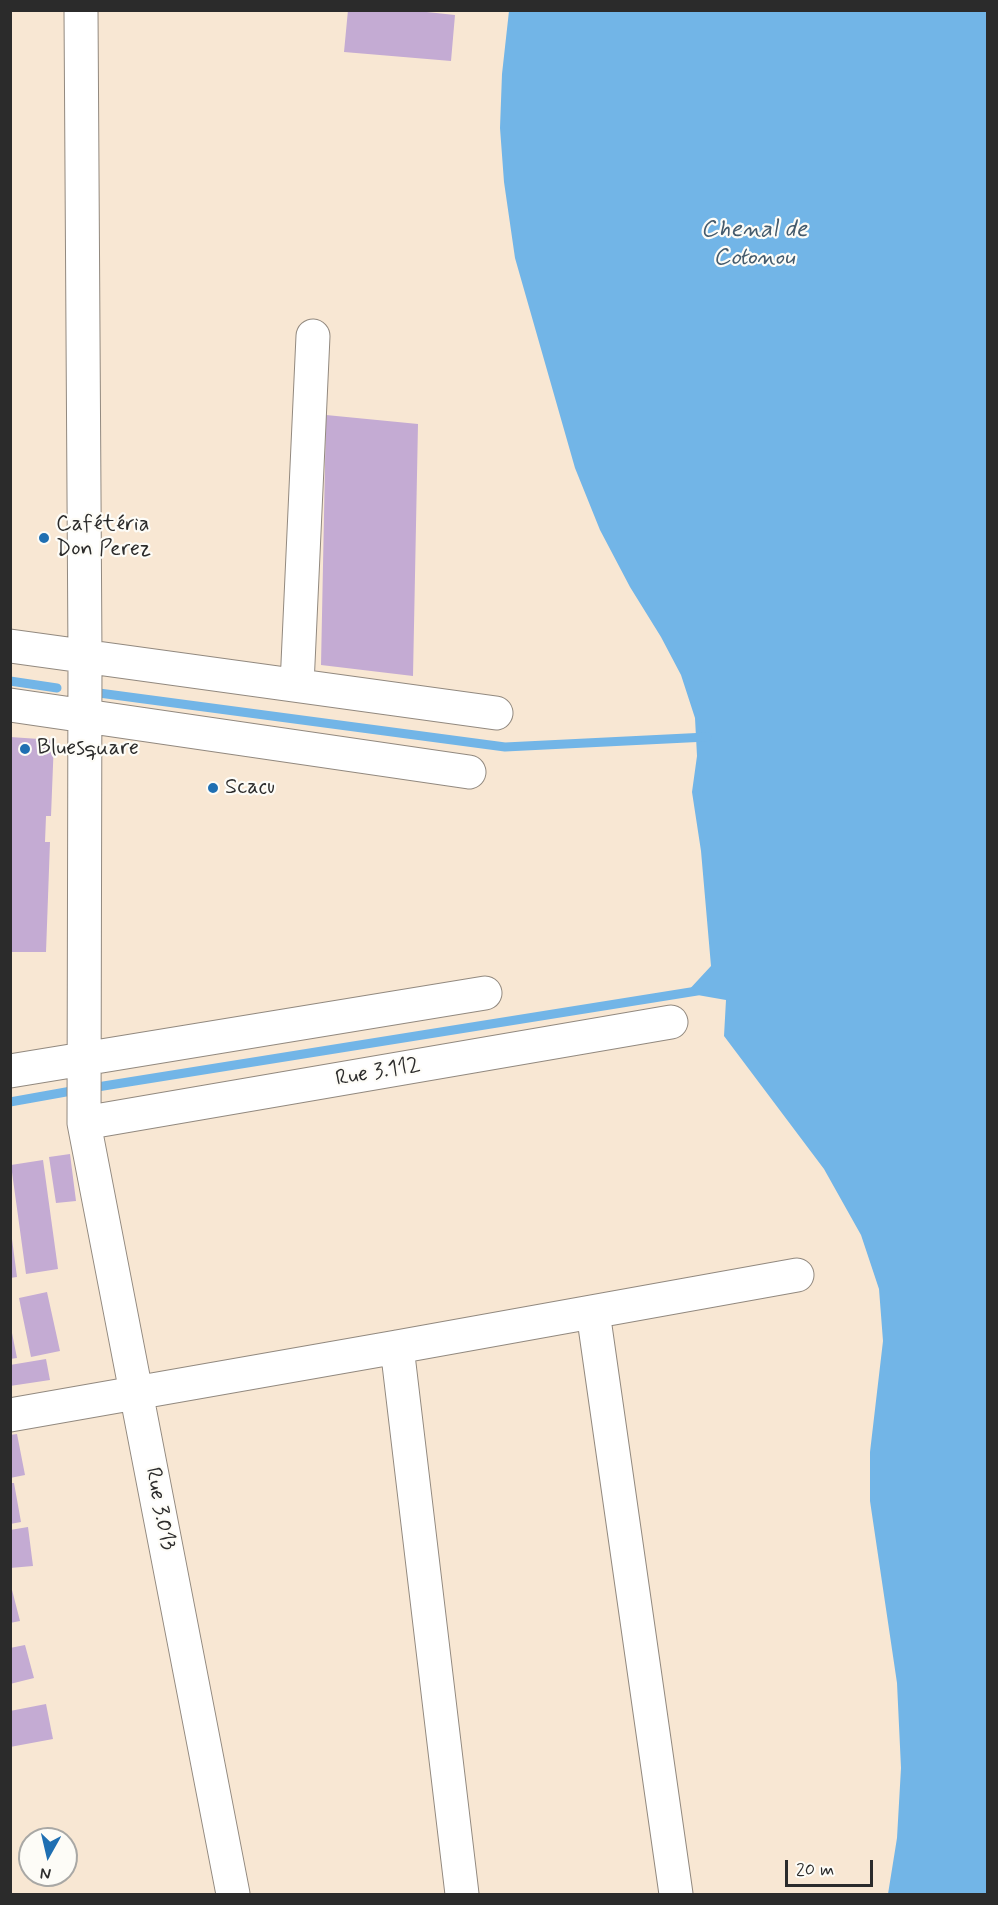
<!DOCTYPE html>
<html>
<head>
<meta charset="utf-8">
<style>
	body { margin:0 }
	#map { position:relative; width:998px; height:1905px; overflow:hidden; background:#f8e7d3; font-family:Mynerve,sans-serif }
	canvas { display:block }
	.frame { position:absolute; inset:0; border:12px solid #2b2b2b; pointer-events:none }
	.north { position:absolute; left:18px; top:1827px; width:60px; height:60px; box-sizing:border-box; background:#fdfcf7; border:2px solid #a9a8a5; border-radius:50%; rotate:188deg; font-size:16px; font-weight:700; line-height:24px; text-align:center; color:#2b2b2b }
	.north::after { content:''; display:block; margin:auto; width:21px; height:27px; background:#1f6fb2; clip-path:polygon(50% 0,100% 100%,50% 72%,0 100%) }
	.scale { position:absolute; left:785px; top:1860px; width:88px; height:27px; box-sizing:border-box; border:3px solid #2b2b2b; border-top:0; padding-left:8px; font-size:18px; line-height:21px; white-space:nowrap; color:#2b2b2b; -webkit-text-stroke:4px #fdfcf7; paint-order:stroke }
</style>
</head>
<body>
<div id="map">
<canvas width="998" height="1905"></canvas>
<div class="frame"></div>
<div class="north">N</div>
<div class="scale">20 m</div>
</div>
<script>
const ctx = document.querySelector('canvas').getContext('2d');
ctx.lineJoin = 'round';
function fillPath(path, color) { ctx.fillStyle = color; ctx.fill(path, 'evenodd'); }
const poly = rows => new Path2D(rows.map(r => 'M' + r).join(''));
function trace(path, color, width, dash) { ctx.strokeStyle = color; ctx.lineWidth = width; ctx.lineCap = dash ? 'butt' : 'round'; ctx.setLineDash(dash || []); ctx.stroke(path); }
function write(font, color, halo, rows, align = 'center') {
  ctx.font = font + ' Mynerve,sans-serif'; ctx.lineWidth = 4.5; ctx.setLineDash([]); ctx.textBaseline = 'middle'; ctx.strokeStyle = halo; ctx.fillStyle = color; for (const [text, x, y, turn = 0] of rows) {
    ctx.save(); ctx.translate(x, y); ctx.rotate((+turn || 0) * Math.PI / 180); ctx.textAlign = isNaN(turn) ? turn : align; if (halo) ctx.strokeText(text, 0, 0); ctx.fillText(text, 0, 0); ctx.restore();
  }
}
fillPath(poly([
	[509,11,987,11,987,1894,888,1894,897,1838,901,1768,897,1683,870,1501,870,1452,883,1341,879,1289,861,1235,824,1169,724,1036,726,1000,686,993,711,966,701,851,692,792,697,756,695,718,681,675,661,637,630,587,600,530,575,468,515,258,504,182,500,128,502,74]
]), '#72b5e7');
trace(poly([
	[10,681,57,688],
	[99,693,505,747,707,737],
	[91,1088,697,991],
	[10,1102,77,1090]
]), '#72b5e7', 9);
fillPath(poly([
	[348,10,408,10,455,15,451,61,344,52],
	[326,415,418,424,413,676,321,665],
	[10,737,54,740,51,816,46,816,45,842,50,842,46,952,10,952],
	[70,1154,76,1201,56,1203,49,1157],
	[43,1160,58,1269,26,1274,11,1165],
	[10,1239,12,1239,17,1277,10,1278],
	[47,1292,60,1351,31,1357,19,1298],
	[10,1323,17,1358,10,1359],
	[46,1359,50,1380,10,1386,10,1365],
	[17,1434,25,1475,10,1478,10,1435],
	[10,1483,14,1483,21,1522,10,1524],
	[28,1527,33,1566,10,1568,10,1530],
	[10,1582,20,1621,10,1623],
	[25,1645,34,1678,10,1684,10,1648],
	[46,1704,53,1739,10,1747,10,1711]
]), '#c4abd3');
const minor = poly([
	[81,10,85,657,84,1123,233,1894],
	[10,646,496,713],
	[297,685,313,336],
	[10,705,469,772],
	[10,1071,485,993],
	[84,1123,671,1022],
	[593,1312,676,1894],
	[397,1347,462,1894],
	[10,1415,397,1347,797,1275]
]);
trace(minor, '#92897f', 35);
trace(minor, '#fff', 33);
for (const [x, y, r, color] of [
	[44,538,6,"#1f6fb2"],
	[25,749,6,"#1f6fb2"],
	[213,788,6,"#1f6fb2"]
]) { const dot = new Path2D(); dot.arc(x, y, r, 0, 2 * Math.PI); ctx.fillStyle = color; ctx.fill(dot); trace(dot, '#fdfcf7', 2); }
write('22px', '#2b2b2b', '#fdfcf7', [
	["Cafétéria",56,525],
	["Don Perez",56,550],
	["Bluesquare",37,749],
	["Scacu",225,788]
], 'left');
write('22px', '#2b2b2b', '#fdfcf7', [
	["Rue 3.112",378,1073,-10],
	["Rue 3.013",159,1509,79]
]);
write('italic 24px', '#445b6d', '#fdfcf7', [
	["Chenal de",754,231],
	["Cotonou",754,259]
]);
</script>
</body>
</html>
